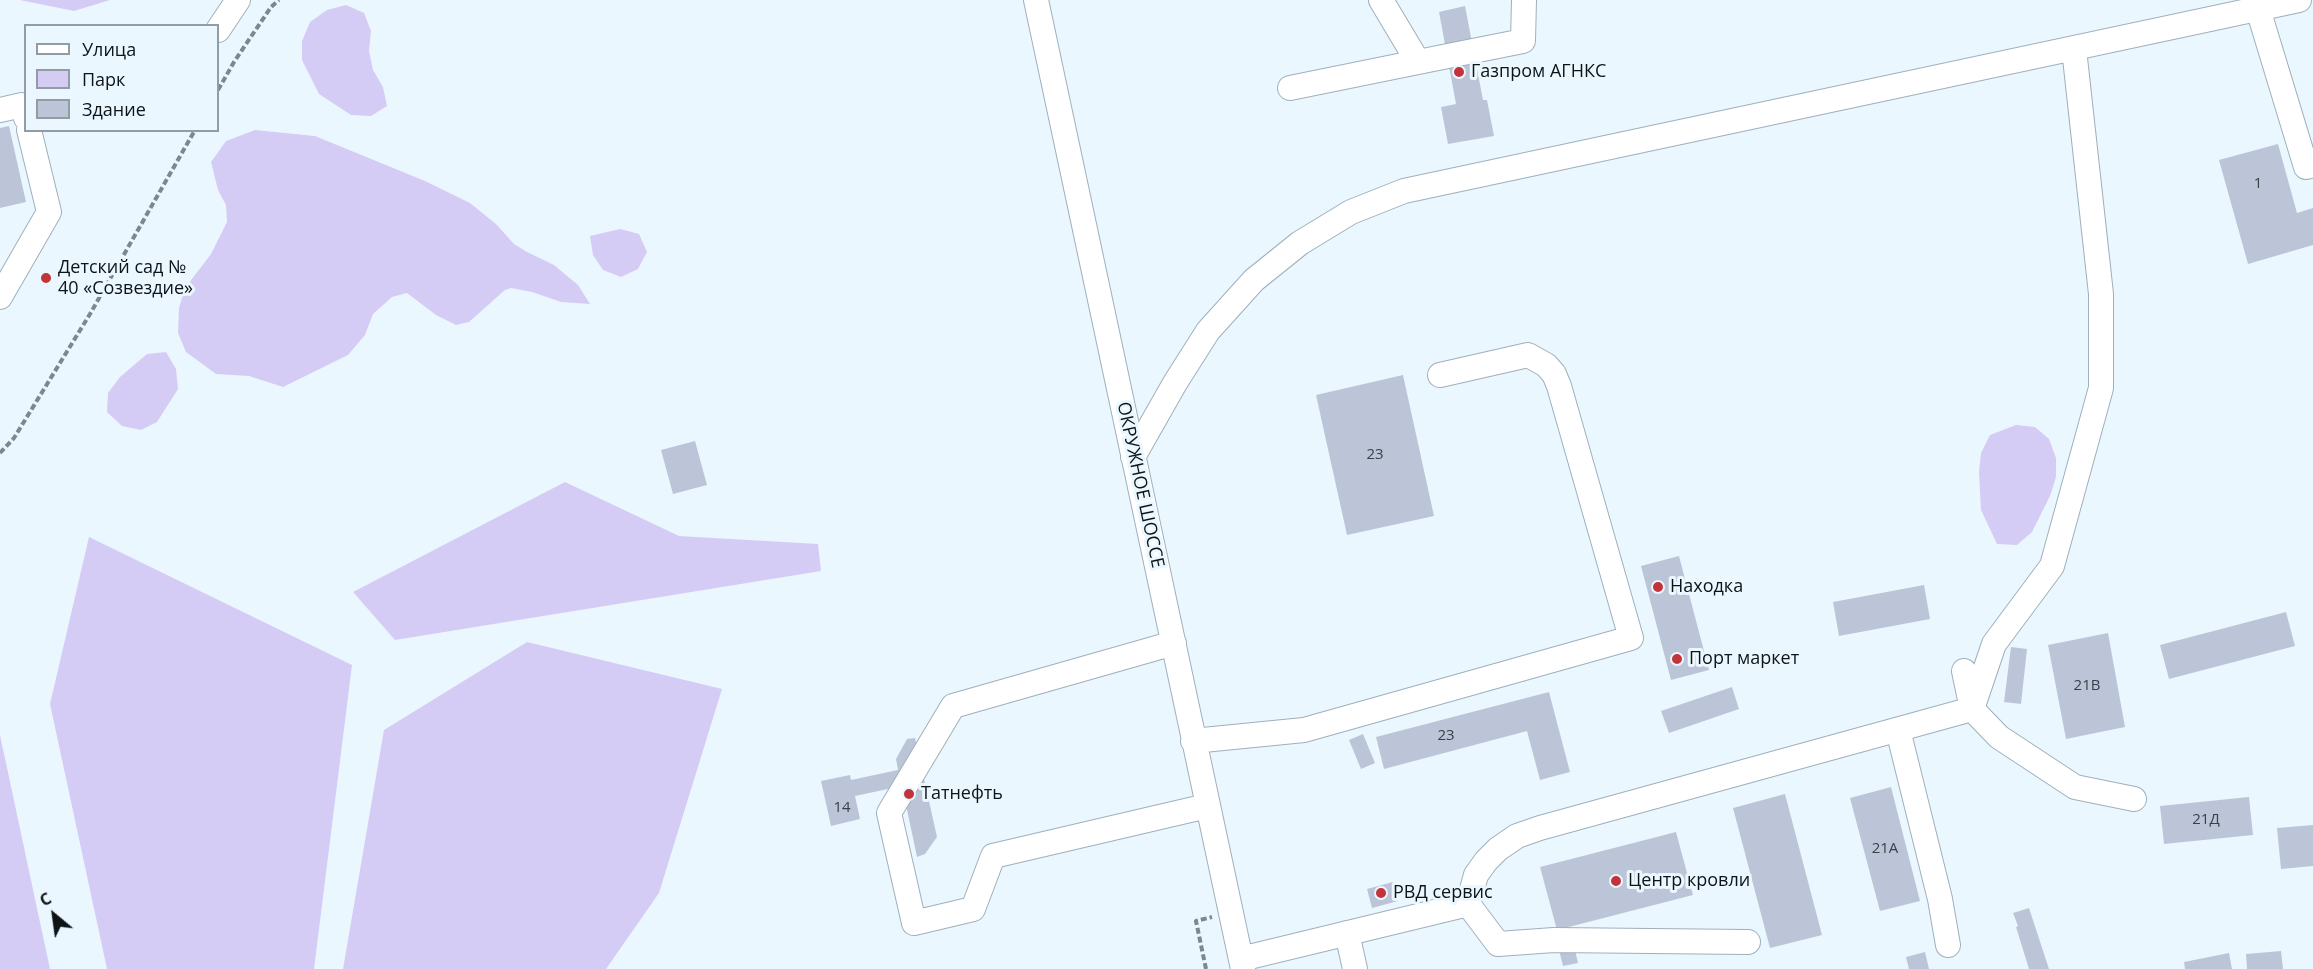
<!DOCTYPE html>
<html>
<head>
<meta charset="utf-8">
<style>
	body { margin:0 }
	#map { position:relative; width:2313px; height:969px; overflow:hidden; background:#ebf7fe; font-family:"Open Sans",sans-serif }
	canvas { display:block }
	.legend { position:absolute; left:24px; top:24px; width:195px; height:108px; box-sizing:border-box; background:#ebf7fe; border:2px solid #929ca2; margin:0; padding:8px 10px; list-style:none; font-size:18px; color:#0d1418 }
	.legend li { display:flex; align-items:center; gap:12px; height:30px }
	.legend b { width:30px; border:2px solid #929ca2 }
	.north { position:absolute; left:24px; top:885px; width:60px; height:60px; -webkit-text-stroke:4px #ebf7fe; paint-order:stroke; rotate:331deg; font-size:16px; font-weight:700; line-height:24px; text-align:center; color:#0d1418 }
	.north::after { content:''; display:block; margin:auto; width:21px; height:27px; background:#0d1418; clip-path:polygon(50% 0,100% 100%,50% 72%,0 100%) }
</style>
</head>
<body>
<div id="map">
<canvas width="2313" height="969"></canvas>
<ul class="legend">
<li><b style="height:8px;background:#fff"></b>Улица</li>
<li><b style="height:16px;background:#d5ccf6"></b>Парк</li>
<li><b style="height:16px;background:#bcc5d7"></b>Здание</li>
</ul>
<div class="north">С</div>
</div>
<script>
const ctx = document.querySelector('canvas').getContext('2d');
ctx.lineJoin = 'round';
function fillPath(path, color) { ctx.fillStyle = color; ctx.fill(path, 'evenodd'); }
const poly = rows => new Path2D(rows.map(r => 'M' + r).join(''));
function trace(path, color, width, dash) { ctx.strokeStyle = color; ctx.lineWidth = width; ctx.lineCap = dash ? 'butt' : 'round'; ctx.setLineDash(dash || []); ctx.stroke(path); }
function write(font, color, halo, rows, align = 'center') {
  ctx.font = font + ' "Open Sans",sans-serif'; ctx.lineWidth = 6; ctx.setLineDash([]); ctx.textBaseline = 'middle'; ctx.strokeStyle = halo; ctx.fillStyle = color; for (const [text, x, y, turn = 0] of rows) {
    ctx.save(); ctx.translate(x, y); ctx.rotate((+turn || 0) * Math.PI / 180); ctx.textAlign = isNaN(turn) ? turn : align; if (halo) ctx.strokeText(text, 0, 0); ctx.fillText(text, 0, 0); ctx.restore();
  }
}
fillPath(poly([
	[20,0,110,0,74,11],
	[346,5,364,13,371,31,369,51,373,70,383,87,387,106,371,116,351,115,319,94,302,60,302,41,310,22,327,10],
	[255,130,315,136,425,181,470,203,496,224,514,244,527,252,554,265,578,285,590,304,561,302,532,292,511,288,505,290,469,322,456,325,436,315,407,293,392,297,373,314,365,335,348,355,283,387,249,376,216,374,186,352,178,333,179,308,185,288,211,254,227,222,226,205,218,190,211,162,226,141],
	[620,229,639,234,647,252,638,269,621,277,603,270,593,255,590,236],
	[166,352,176,369,178,389,157,422,141,430,122,426,107,412,108,393,120,377,147,354],
	[2016,425,2035,427,2049,439,2056,458,2056,477,2050,496,2032,532,2017,545,1997,544,1981,510,1979,472,1981,453,1990,435],
	[565,482,679,536,818,544,821,571,395,640,353,592],
	[89,537,352,665,314,969,107,969,50,704],
	[527,642,722,689,659,893,606,969,343,969,384,730],
	[0,735,50,969,0,969]
]), '#d5ccf6');
fillPath(poly([
	[1465,6,1483,100,1487,100,1494,136,1448,144,1441,107,1456,104,1439,12],
	[9,126,26,202,0,208,0,128],
	[2278,144,2297,213,2313,208,2313,245,2248,264,2219,160],
	[1403,375,1434,516,1347,535,1316,395],
	[695,441,707,485,673,494,661,450],
	[1679,556,1709,670,1671,680,1641,566],
	[1924,585,1930,619,1839,636,1833,602],
	[2286,612,2295,646,2169,679,2160,645],
	[2108,633,2125,727,2066,739,2048,645],
	[2011,647,2027,649,2021,704,2004,702],
	[1732,687,1739,709,1669,733,1661,711],
	[1549,692,1570,772,1540,780,1527,731,1384,769,1376,737],
	[1363,734,1375,763,1361,769,1349,740],
	[915,738,937,837,925,854,917,857,902,786,855,796,860,819,831,826,821,781,850,775,851,780,898,770,896,759,907,739],
	[1891,787,1920,901,1880,911,1850,798],
	[1785,794,1822,935,1770,948,1733,808],
	[2249,797,2253,835,2164,844,2160,806],
	[2313,825,2313,866,2281,869,2277,828],
	[1676,832,1693,895,1557,930,1540,867],
	[1393,882,1398,901,1372,908,1367,889],
	[2029,908,2049,969,2029,969,2016,927,2018,926,2013,913],
	[1574,946,1578,963,1563,966,1559,950],
	[2281,951,2283,969,2247,969,2246,954],
	[1925,952,1929,969,1909,969,1906,957],
	[2229,953,2232,969,2185,969,2184,962]
]), '#bcc5d7');
const minor = poly([
	[1036,0,1243,969],
	[1381,0,1418,62,1523,41,1524,0],
	[2258,9,2306,167,2313,165],
	[218,30,238,0],
	[1290,88,1418,62],
	[0,110,22,105,26,118],
	[0,297,49,212,29,130],
	[1133,457,1175,383,1208,331,1254,280,1300,243,1351,212,1404,191,2299,0],
	[1174,643,953,706,889,813,914,923,973,909,993,856,1207,806],
	[1964,671,1972,709,1999,737,2075,787,2134,799],
	[1972,709,1994,644,2052,566,2101,388,2101,294,2074,49],
	[1898,730,1940,899,1948,945],
	[1193,741,1304,730,1631,638,1559,386,1554,374,1546,365,1528,355,1440,375],
	[1468,904,1498,944,1554,940,1748,942],
	[1347,933,1355,969],
	[1241,959,1468,904,1476,875,1486,861,1498,849,1517,836,1540,828,1972,709]
]);
trace(minor, '#9eb0bc', 26);
trace(poly([
	[218,90,234,62,271,7,279,0],
	[0,453,14,438,90,314,195,130],
	[1206,969,1196,921,1212,917]
]), '#7d878c', 4, [6, 3]);
trace(minor, '#fff', 24);
for (const [x, y, r, color] of [
	[1459,72,6,"#c2333a"],
	[46,278,6,"#c2333a"],
	[1658,587,6,"#c2333a"],
	[1677,659,6,"#c2333a"],
	[909,794,6,"#c2333a"],
	[1616,881,6,"#c2333a"],
	[1381,893,6,"#c2333a"]
]) { const dot = new Path2D(); dot.arc(x, y, r, 0, 2 * Math.PI); ctx.fillStyle = color; ctx.fill(dot); trace(dot, '#ebf7fe', 2); }
write('15px', '#394048', null, [
	["1",2258,184],
	["23",1375,455],
	["21В",2087,686],
	["23",1446,736],
	["14",842,808],
	["21Д",2206,820],
	["21А",1885,849]
]);
write('18px', '#0d1418', '#ebf7fe', [
	["Газпром АГНКС",1471,72],
	["Детский сад №",58,268],
	["40 «Созвездие»",58,289],
	["Находка",1670,587],
	["Порт маркет",1689,659],
	["Татнефть",921,794],
	["Центр кровли",1628,881],
	["РВД сервис",1393,893]
], 'left');
write('18px', '#0d1418', '#ebf7fe', [
	["ОКРУЖНОЕ ШОССЕ",1140,485,78]
]);
</script>
</body>
</html>
